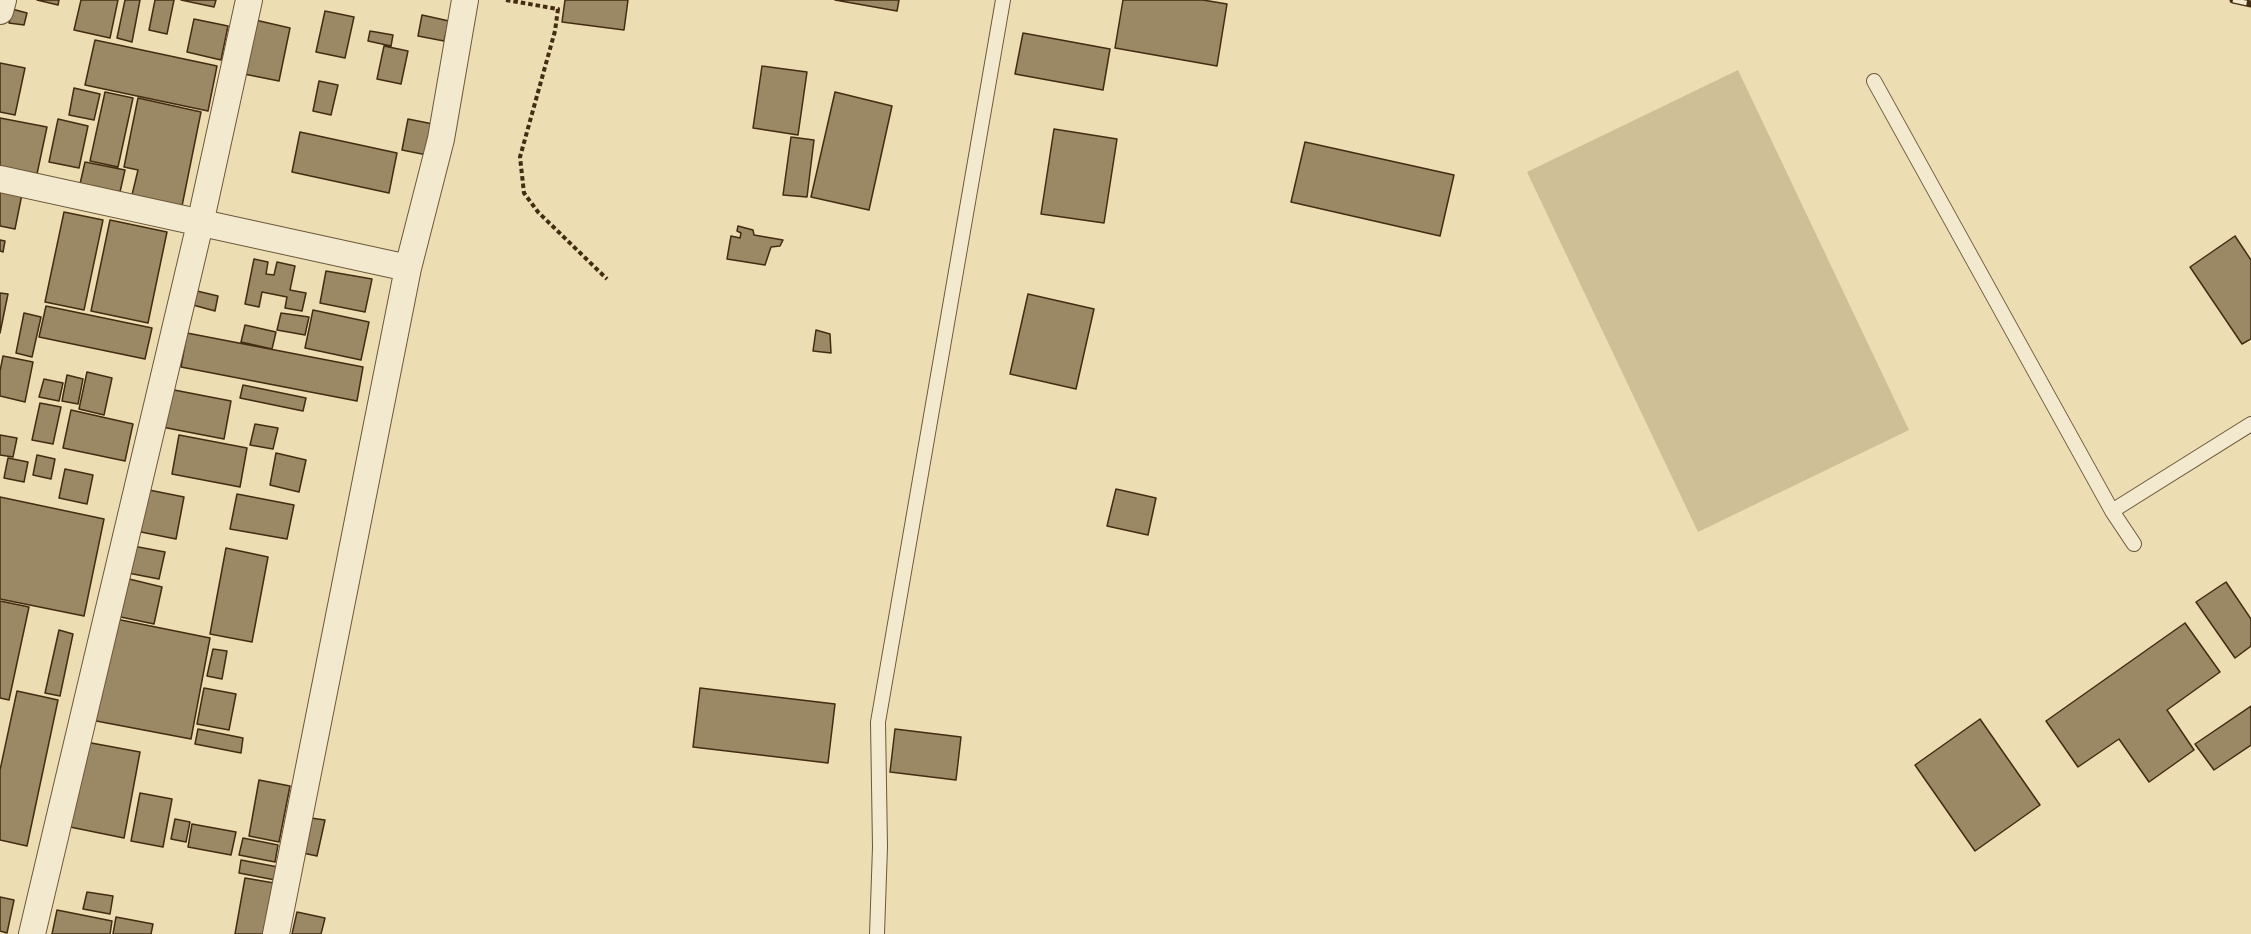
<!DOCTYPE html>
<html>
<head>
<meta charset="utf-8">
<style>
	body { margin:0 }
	canvas { display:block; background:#ecddb3 }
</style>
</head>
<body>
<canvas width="2251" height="934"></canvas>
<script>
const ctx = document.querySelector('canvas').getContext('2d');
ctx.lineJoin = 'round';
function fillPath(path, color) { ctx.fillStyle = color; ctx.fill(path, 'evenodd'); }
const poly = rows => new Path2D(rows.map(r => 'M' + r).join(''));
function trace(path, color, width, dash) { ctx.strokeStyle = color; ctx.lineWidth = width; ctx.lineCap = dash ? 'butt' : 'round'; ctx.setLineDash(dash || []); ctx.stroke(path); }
fillPath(poly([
	[1738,70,1909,430,1698,532,1527,172]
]), '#cfbf97');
const building = poly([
	[37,0,59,0,58,5,37,0],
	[81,0,118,0,110,38,74,30,81,0],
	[125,0,140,0,132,42,117,38,125,0],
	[155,0,174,0,167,34,149,30,155,0],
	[181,0,216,0,214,7,181,0],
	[565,0,628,0,624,30,562,22,565,0],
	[835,0,899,0,897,11,835,0],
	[1123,0,1203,0,1227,4,1217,66,1115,48,1123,0],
	[12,9,27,13,24,25,9,23,12,9],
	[325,11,354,17,345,58,316,52,325,11],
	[422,15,449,21,444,41,418,36,422,15],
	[194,19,228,26,221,60,187,52,194,19],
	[251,19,290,28,279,81,239,73,251,19],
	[370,31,393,35,391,46,368,41,370,31],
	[1023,33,1110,49,1103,90,1015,74,1023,33],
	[95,40,217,66,208,111,85,85,95,40],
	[384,46,408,51,401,84,377,79,384,46],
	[0,63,25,68,15,115,0,112,0,63],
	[762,66,807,72,798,135,753,128,762,66],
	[319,81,338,85,331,115,313,111,319,81],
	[74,88,100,94,94,120,69,115,74,88],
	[105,92,133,98,118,167,90,161,105,92],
	[835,92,892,106,869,210,811,197,835,92],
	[138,98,201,112,182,206,132,195,138,170,124,167,138,98],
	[0,118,47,127,37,174,0,167,0,118],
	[58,119,88,126,79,168,49,162,58,119],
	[408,119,433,124,427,155,402,150,408,119],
	[1054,129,1117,139,1104,223,1041,214,1054,129],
	[300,132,397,153,389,193,292,172,300,132],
	[791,137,814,140,807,197,783,195,791,137],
	[1305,142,1454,175,1440,236,1291,202,1305,142],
	[85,162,125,170,120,192,80,184,85,162],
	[0,190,22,194,15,229,0,226,0,190],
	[64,212,103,220,84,310,45,302,64,212],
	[110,220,167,232,148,323,91,311,110,220],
	[738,226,753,230,754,235,783,240,780,246,771,247,765,265,727,259,731,236,740,238,741,233,737,231,738,226],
	[2235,236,2251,260,2251,339,2242,344,2190,267,2235,236],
	[0,240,5,241,3,252,0,251,0,240],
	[254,259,268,262,266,274,274,275,277,262,295,266,290,290,306,293,302,311,285,308,287,297,262,292,259,307,245,304,254,259],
	[326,271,372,279,365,312,320,303,326,271],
	[197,291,218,296,215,311,193,305,197,291],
	[0,293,8,294,0,333,0,293],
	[1028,294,1094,309,1076,389,1010,374,1028,294],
	[46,306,152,328,145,359,39,337,46,306],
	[313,310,369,322,361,360,305,348,313,310],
	[24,313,41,317,32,357,16,353,24,313],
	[281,313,309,317,305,335,277,330,281,313],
	[245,325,276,332,272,349,241,342,245,325],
	[816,330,830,334,831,353,813,351,816,330],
	[187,333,363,367,357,401,181,367,187,333],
	[3,356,33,362,25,402,0,396,0,371,3,356],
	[87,372,112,378,104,415,79,409,87,372],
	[67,375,83,379,78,404,62,401,67,375],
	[44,379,63,383,59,401,39,397,44,379],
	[243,385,306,398,303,411,240,398,243,385],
	[169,389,231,401,224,439,162,427,169,389],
	[40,403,61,407,53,444,32,440,40,403],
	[71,410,133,424,125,461,63,448,71,410],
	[255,424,278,428,273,449,250,445,255,424],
	[0,435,17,438,13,457,0,455,0,435],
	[179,435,247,448,240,487,172,474,179,435],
	[276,453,306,460,299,492,270,485,276,453],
	[37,455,55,459,51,479,33,475,37,455],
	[8,458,28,462,24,482,4,478,8,458],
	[65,469,93,475,87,504,59,498,65,469],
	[144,489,184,497,176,539,136,531,144,489],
	[1116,489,1156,498,1148,535,1107,526,1116,489],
	[237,494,294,505,287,539,230,529,237,494],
	[0,497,104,519,84,616,0,599,0,497],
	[133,546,165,552,159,579,128,573,133,546],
	[226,548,268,557,252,642,210,634,226,548],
	[125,578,162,587,154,624,116,616,125,578],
	[2226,582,2251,619,2251,646,2235,658,2196,602,2226,582],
	[0,601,29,607,9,700,0,698,0,601],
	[111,618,210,638,191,739,91,720,111,618],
	[2185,623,2220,672,2167,710,2194,750,2149,782,2119,739,2078,767,2046,721,2185,623],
	[59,630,73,634,60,696,45,693,59,630],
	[213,649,227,651,222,679,207,676,213,649],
	[204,688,236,694,229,730,197,724,204,688],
	[700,688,835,704,828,763,693,747,700,688],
	[17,691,58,700,27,846,0,840,0,770,17,691],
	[2251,706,2251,745,2214,770,2195,744,2251,706],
	[1980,719,2040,805,1975,851,1915,765,1980,719],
	[198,729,243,738,241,753,195,744,198,729],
	[895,729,961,737,956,780,890,772,895,729],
	[86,742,140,752,124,838,70,827,86,742],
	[259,780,290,786,279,842,249,836,259,780],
	[140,793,172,799,163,847,131,841,140,793],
	[304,817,325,820,317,856,298,852,304,817],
	[175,819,190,822,186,842,171,839,175,819],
	[192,824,236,832,231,855,188,847,192,824],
	[243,838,278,845,275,862,239,855,243,838],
	[241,860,278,867,275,880,239,873,241,860],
	[245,878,274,883,264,934,235,934,245,878],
	[87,892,113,896,110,914,83,909,87,892],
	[0,897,14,900,7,933,0,931,0,897],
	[57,910,112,921,110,934,52,934,57,910],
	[297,912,325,918,321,934,292,934,297,912],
	[116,917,153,924,151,934,113,934,116,917]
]);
fillPath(building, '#9b8865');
trace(building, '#432c11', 1.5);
const lane = poly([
	[1874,81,2112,511,2134,544],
	[2112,511,2251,424],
	[877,934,880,847,878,722,1003,0]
]);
const street = poly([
	[0,11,3,0],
	[0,179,408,268],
	[32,934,200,224,249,0],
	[276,934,408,268,441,139,465,0]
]);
trace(lane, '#6d583a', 16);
trace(street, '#6d583a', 28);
trace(poly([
	[506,0,558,9,555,31,520,157,524,193,538,212,607,279]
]), '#432c11', 4, [4.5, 3]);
trace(lane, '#f3e9ce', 14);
trace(street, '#f3e9ce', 26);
const rail = poly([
	[2233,0,2251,4]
]);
trace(rail, '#432c11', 7);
trace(rail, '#f3e9ce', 4.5, [14]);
</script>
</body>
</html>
